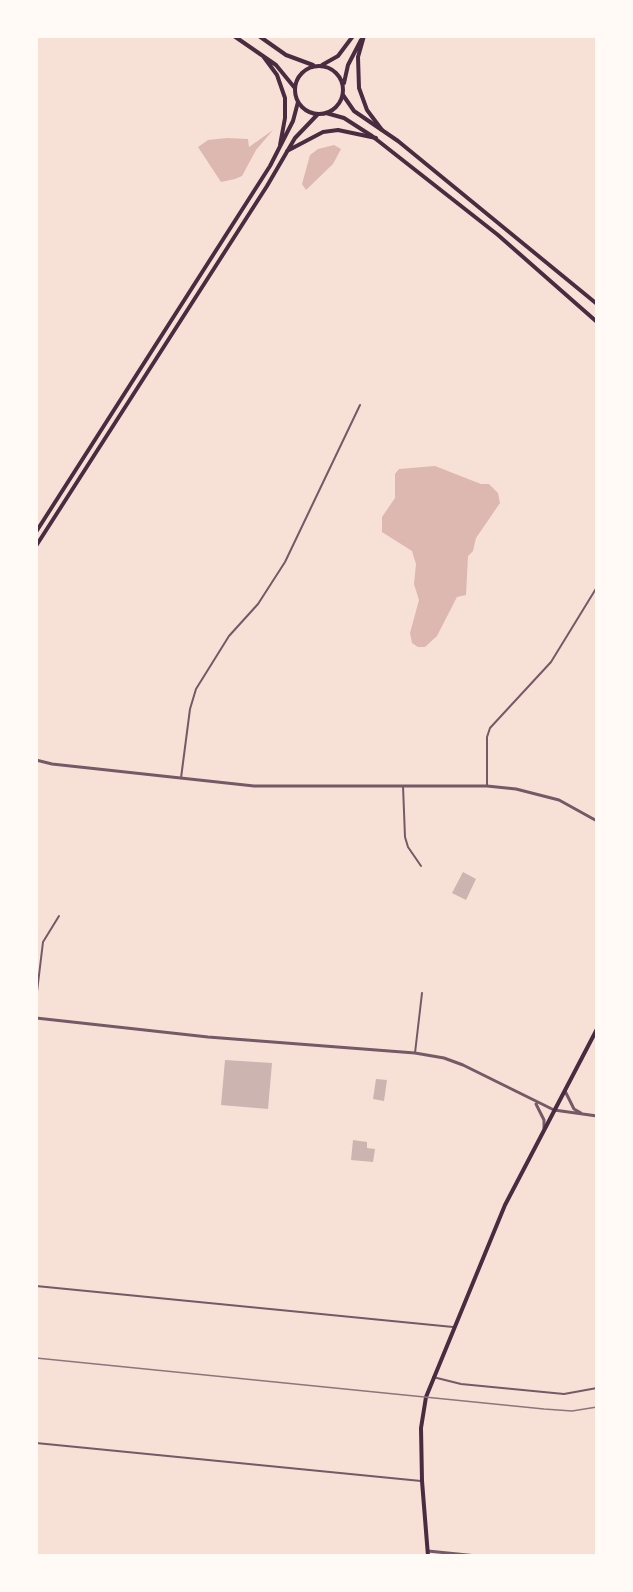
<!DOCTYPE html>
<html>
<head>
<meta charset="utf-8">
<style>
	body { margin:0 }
	#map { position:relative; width:633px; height:1592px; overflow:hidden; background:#f7e1d7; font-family:Montserrat,sans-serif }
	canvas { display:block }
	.frame { position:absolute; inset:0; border:38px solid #fffaf5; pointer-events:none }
</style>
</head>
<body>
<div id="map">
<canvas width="633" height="1592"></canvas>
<div class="frame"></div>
</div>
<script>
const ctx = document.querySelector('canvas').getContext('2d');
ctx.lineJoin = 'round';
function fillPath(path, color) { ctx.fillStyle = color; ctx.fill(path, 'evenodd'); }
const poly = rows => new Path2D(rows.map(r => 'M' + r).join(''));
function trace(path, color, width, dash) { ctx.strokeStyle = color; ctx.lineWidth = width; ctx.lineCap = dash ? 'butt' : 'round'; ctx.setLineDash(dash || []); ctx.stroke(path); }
fillPath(poly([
	[273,130,256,150,242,176,235,179,221,182,198,147,208,140,227,138,248,139,249,147],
	[334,145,341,149,333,164,306,190,302,184,310,155,318,149],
	[435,466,481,484,489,484,498,493,500,503,476,538,473,551,468,556,466,595,457,597,437,636,425,647,418,647,412,643,410,633,419,600,414,584,416,564,412,551,382,532,382,517,395,498,395,474,399,469]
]), '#dcb8b0');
fillPath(poly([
	[463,872,476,879,466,900,452,893],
	[225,1060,272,1063,268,1109,221,1105],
	[376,1079,387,1080,384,1101,373,1099],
	[353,1140,367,1142,367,1148,375,1149,373,1162,351,1160]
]), '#ccb4b1');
trace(poly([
	[181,778,190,709,196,689,229,636,258,604,285,562,360,405],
	[403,786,405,837,408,847,421,866],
	[487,786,487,737,490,728,551,662,597,587],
	[36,1000,43,942,59,916],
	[415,1053,422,993],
	[36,1286,453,1327],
	[433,1377,461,1384,564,1394,597,1388],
	[36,1443,421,1481]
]), '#755966', 2);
trace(poly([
	[36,760,52,764,254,786,487,786,516,789,559,800,597,821],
	[36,1018,208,1037,415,1053,444,1058,463,1065,554,1110,597,1116],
	[565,1091,574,1109,581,1113],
	[536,1104,544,1120,544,1128],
	[428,1551,477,1556]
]), '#755966', 3);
trace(poly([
	[343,95,354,111,398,141,597,304],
	[326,113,344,118,372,136,498,235,597,322],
	[428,1556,422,1481,421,1428,426,1397,505,1205,597,1029]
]), '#4a2c40', 4);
trace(poly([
	[234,36,276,65,294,87],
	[259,36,286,55,313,65],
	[364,36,358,57,359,88,367,110,382,130],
	[263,56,277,75,285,98,285,118,280,145],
	[322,65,338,56,353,36],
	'295 90a24 24 0 1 1 48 0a24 24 0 1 1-48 0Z',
	[344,83,348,65,361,40],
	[287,151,323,132,338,130,376,138],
	[36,532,270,166,293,121,298,102],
	[36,546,267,186,295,138,318,114]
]), '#4a2c40', 4);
trace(poly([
	[36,1358,544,1409,572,1411,597,1407]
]), '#8f747c', 1.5);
</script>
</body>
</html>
